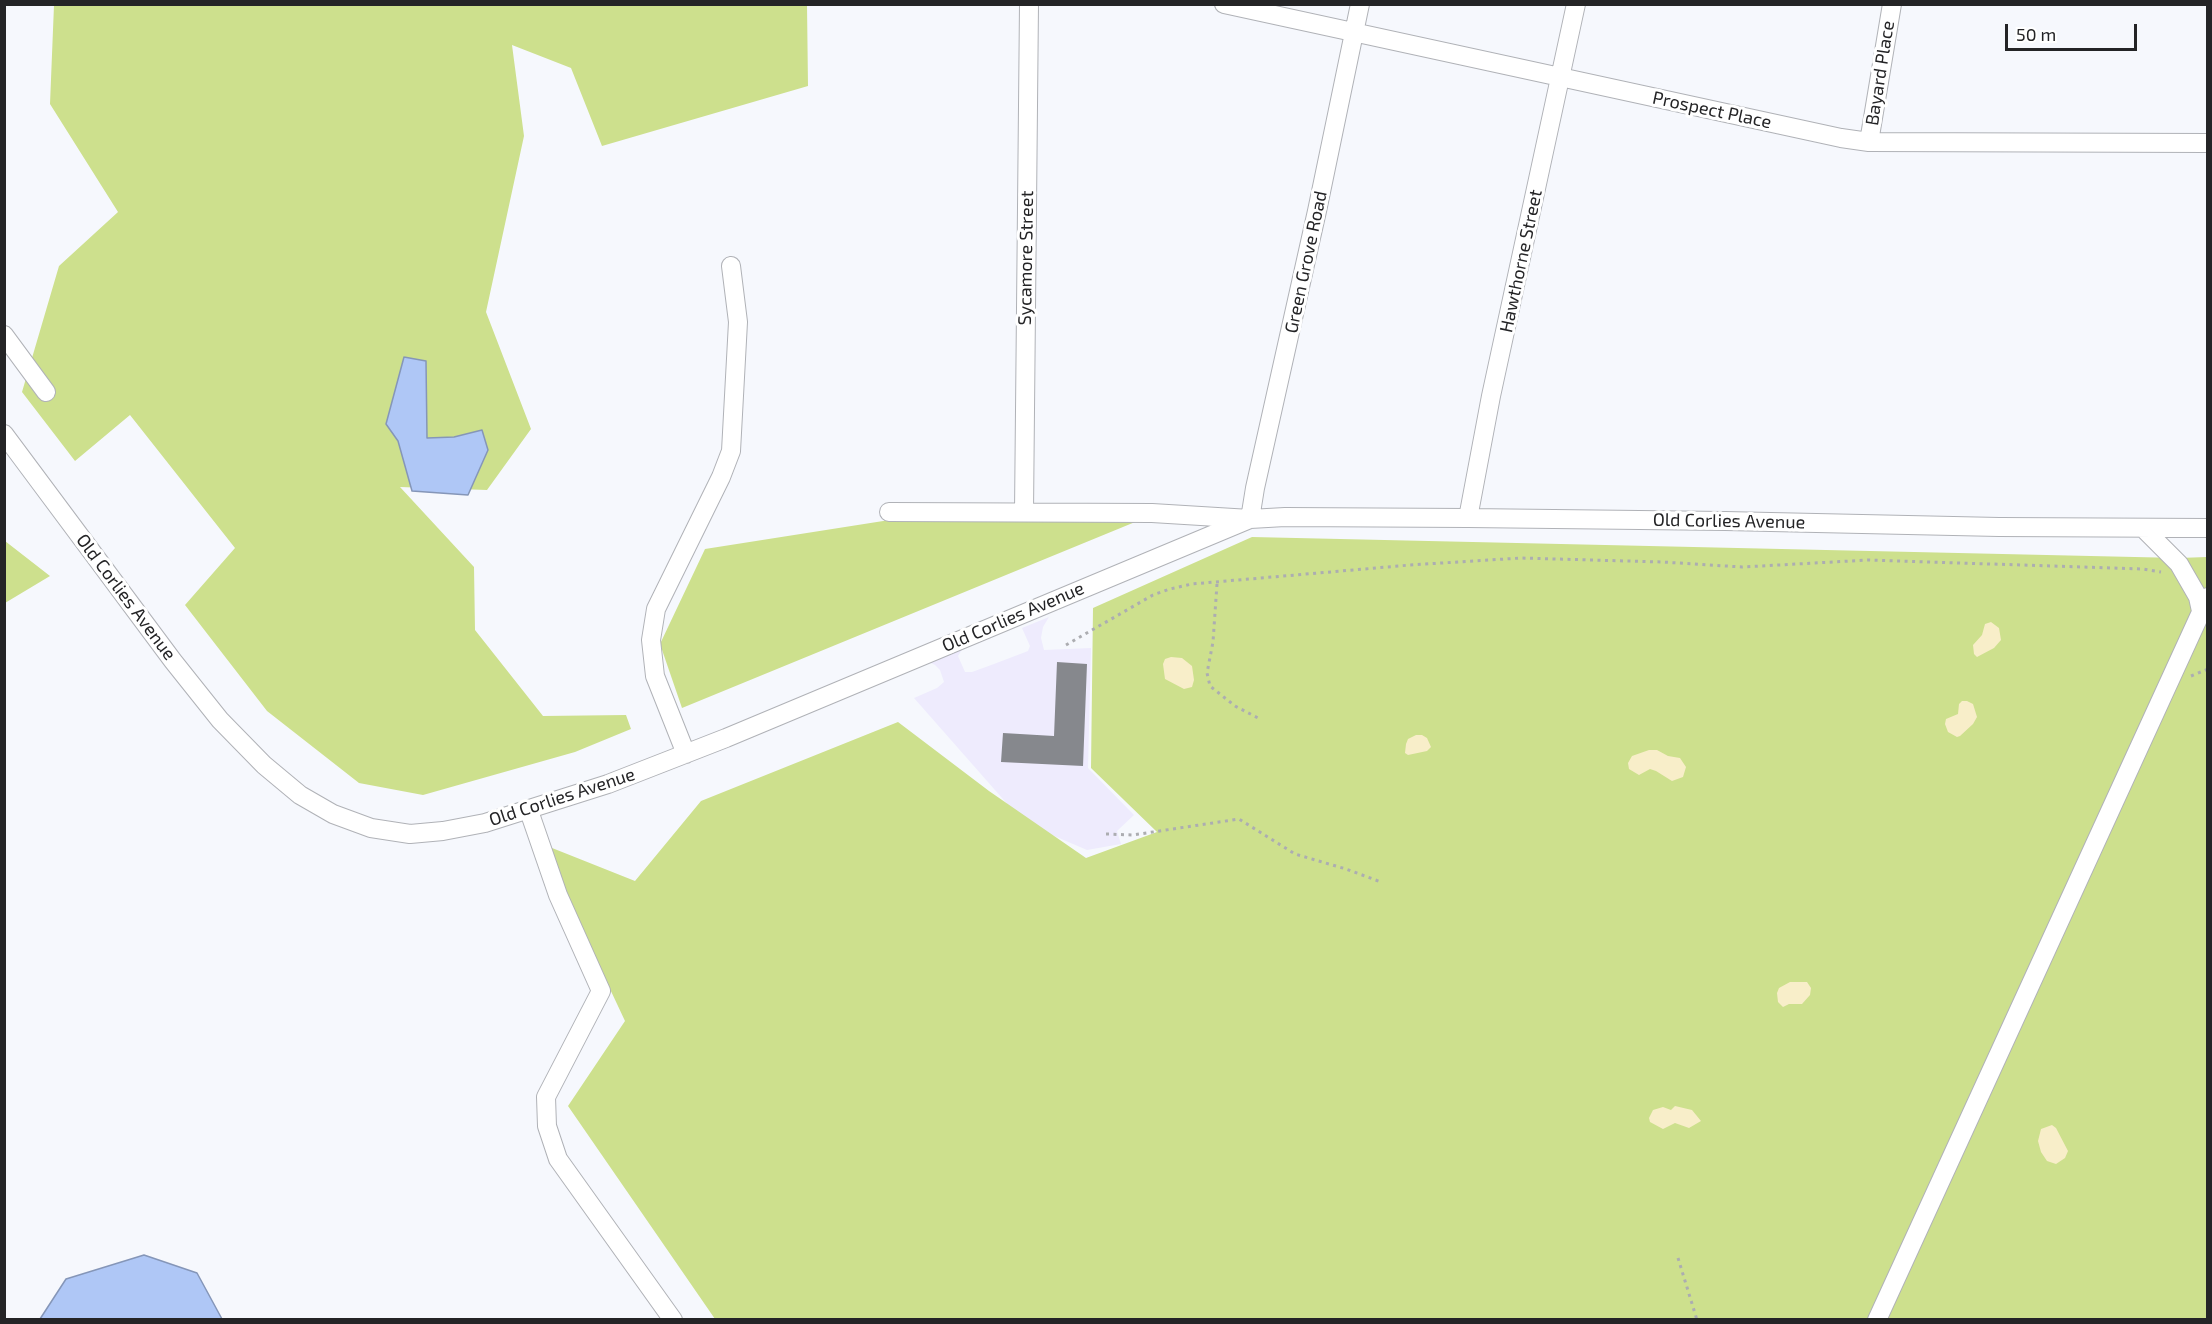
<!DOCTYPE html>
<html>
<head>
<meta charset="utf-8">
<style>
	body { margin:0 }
	#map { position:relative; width:2212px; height:1324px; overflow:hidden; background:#f6f8fd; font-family:"Exo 2",sans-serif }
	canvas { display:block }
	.frame { position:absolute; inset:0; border:6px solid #242426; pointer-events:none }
	.scale { position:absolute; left:2005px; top:24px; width:132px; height:27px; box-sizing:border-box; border:3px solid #242426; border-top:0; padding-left:8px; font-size:18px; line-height:21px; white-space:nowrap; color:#242426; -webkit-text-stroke:4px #fff; paint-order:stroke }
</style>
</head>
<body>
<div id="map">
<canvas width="2212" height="1324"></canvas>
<div class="frame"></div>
<div class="scale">50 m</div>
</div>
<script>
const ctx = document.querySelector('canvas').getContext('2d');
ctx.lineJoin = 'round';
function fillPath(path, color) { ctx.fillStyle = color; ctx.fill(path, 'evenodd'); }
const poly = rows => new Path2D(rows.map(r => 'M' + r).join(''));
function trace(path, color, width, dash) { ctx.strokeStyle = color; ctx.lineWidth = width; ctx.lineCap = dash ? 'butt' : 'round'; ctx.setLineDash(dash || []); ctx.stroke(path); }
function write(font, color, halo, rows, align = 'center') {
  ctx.font = font + ' "Exo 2",sans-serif'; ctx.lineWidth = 6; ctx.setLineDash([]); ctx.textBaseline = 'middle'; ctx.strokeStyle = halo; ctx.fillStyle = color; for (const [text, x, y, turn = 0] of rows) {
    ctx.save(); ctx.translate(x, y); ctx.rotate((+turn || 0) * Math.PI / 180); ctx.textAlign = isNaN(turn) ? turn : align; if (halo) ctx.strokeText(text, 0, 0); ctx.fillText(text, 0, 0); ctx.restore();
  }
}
fillPath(poly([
	[1049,617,1043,627,1041,638,1044,650,1091,648,1088,768,1134,815,1117,831,1121,844,1087,850,1024,823,914,698,937,688,944,682,940,670,935,665,929,662,963,648,958,656,965,672,972,672,994,664,1028,651,1030,646,1022,628]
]), '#eeebfd');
fillPath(poly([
	[54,5,807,5,808,86,602,146,571,68,512,45,524,136,486,312,531,429,487,490,400,487,474,567,475,630,543,716,626,715,631,729,575,752,423,795,359,783,267,711,185,605,235,548,130,415,75,461,22,392,59,266,118,212,50,104],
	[915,516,1140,520,682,708,660,644,705,549],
	[1252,537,2179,558,2207,557,2207,1319,715,1319,568,1106,625,1021,542,844,635,881,701,801,898,722,989,791,1086,858,1157,832,1091,768,1093,608],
	[5,541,50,576,5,603,4,603]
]), '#cde08d');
fillPath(poly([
	[1991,622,1999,628,2001,640,1994,648,1977,657,1974,654,1973,645,1982,635,1985,624],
	[1171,657,1182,658,1192,666,1194,680,1192,687,1184,689,1165,679,1163,664,1165,659],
	[1962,701,1967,701,1973,704,1977,717,1973,724,1960,736,1957,737,1948,732,1945,724,1946,719,1958,714,1959,704],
	[1416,735,1422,735,1427,738,1431,747,1427,751,1408,755,1405,753,1406,744,1408,739],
	[1649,750,1657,750,1668,756,1680,758,1686,767,1683,777,1672,781,1656,771,1650,769,1639,775,1629,769,1628,763,1632,756],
	[1790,982,1807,982,1811,988,1810,995,1802,1004,1789,1004,1783,1007,1778,1002,1777,993,1779,988],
	[1675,1106,1692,1110,1701,1121,1689,1128,1675,1123,1663,1129,1650,1122,1649,1118,1653,1110,1663,1107,1671,1110],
	[2052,1125,2056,1128,2068,1151,2065,1158,2056,1164,2047,1161,2041,1152,2038,1141,2041,1129]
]), '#f8eec9');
const water = poly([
	[404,357,426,361,427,438,454,437,482,430,488,450,468,495,412,491,398,441,386,424,404,357],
	[144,1255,197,1273,222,1319,40,1319,66,1279,144,1255]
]);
fillPath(water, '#afc7f6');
trace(water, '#8596b8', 1.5);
fillPath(poly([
	[1057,662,1087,664,1083,766,1001,762,1003,733,1054,736]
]), '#86888d');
const minor = poly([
	[1224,4,1841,138,1869,142,2208,143],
	[1869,142,1892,4],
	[4,335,46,392],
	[4,434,173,661,220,720,264,765,300,795,333,814,371,828,410,834,443,831,485,823,608,784,726,738,1250,519],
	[889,512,1152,513,1250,519,1285,517,1468,518,1725,521,1999,527,2208,528],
	[1024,512,1029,4],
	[1468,518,1491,396,1576,4],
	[1250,519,1255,488,1317,211,1360,4],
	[2143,528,2179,564,2198,597,2201,611],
	[686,754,655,676,651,640,656,609,721,477,731,451,738,322,731,266],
	[529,811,558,895,601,991,546,1097,547,1126,558,1159,673,1320],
	[1877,1320,2208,597]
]);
trace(minor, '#b0b2b7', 20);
trace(poly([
	[1217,584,1213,642,1207,673,1210,686,1235,706,1260,719],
	[1066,645,1153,595,1170,589,1192,584,1410,565,1521,558,1662,562,1742,567,1869,560,2143,569,2161,572],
	[2191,676,2208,669],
	[1106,834,1133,835,1239,819,1295,854,1346,869,1381,882],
	[1678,1258,1697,1320]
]), '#acadb1', 3, [3, 4.5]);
trace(minor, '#fff', 18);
write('18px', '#242426', '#fff', [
	["Bayard Place",1880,73,-81],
	["Prospect Place",1712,110,12],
	["Sycamore Street",1026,258,-89],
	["Hawthorne Street",1521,261,-78],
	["Green Grove Road",1306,262,-78],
	["Old Corlies Avenue",1729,521,1],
	["Old Corlies Avenue",126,597,53],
	["Old Corlies Avenue",1013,617,-23],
	["Old Corlies Avenue",562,797,-18]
]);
</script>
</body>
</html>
